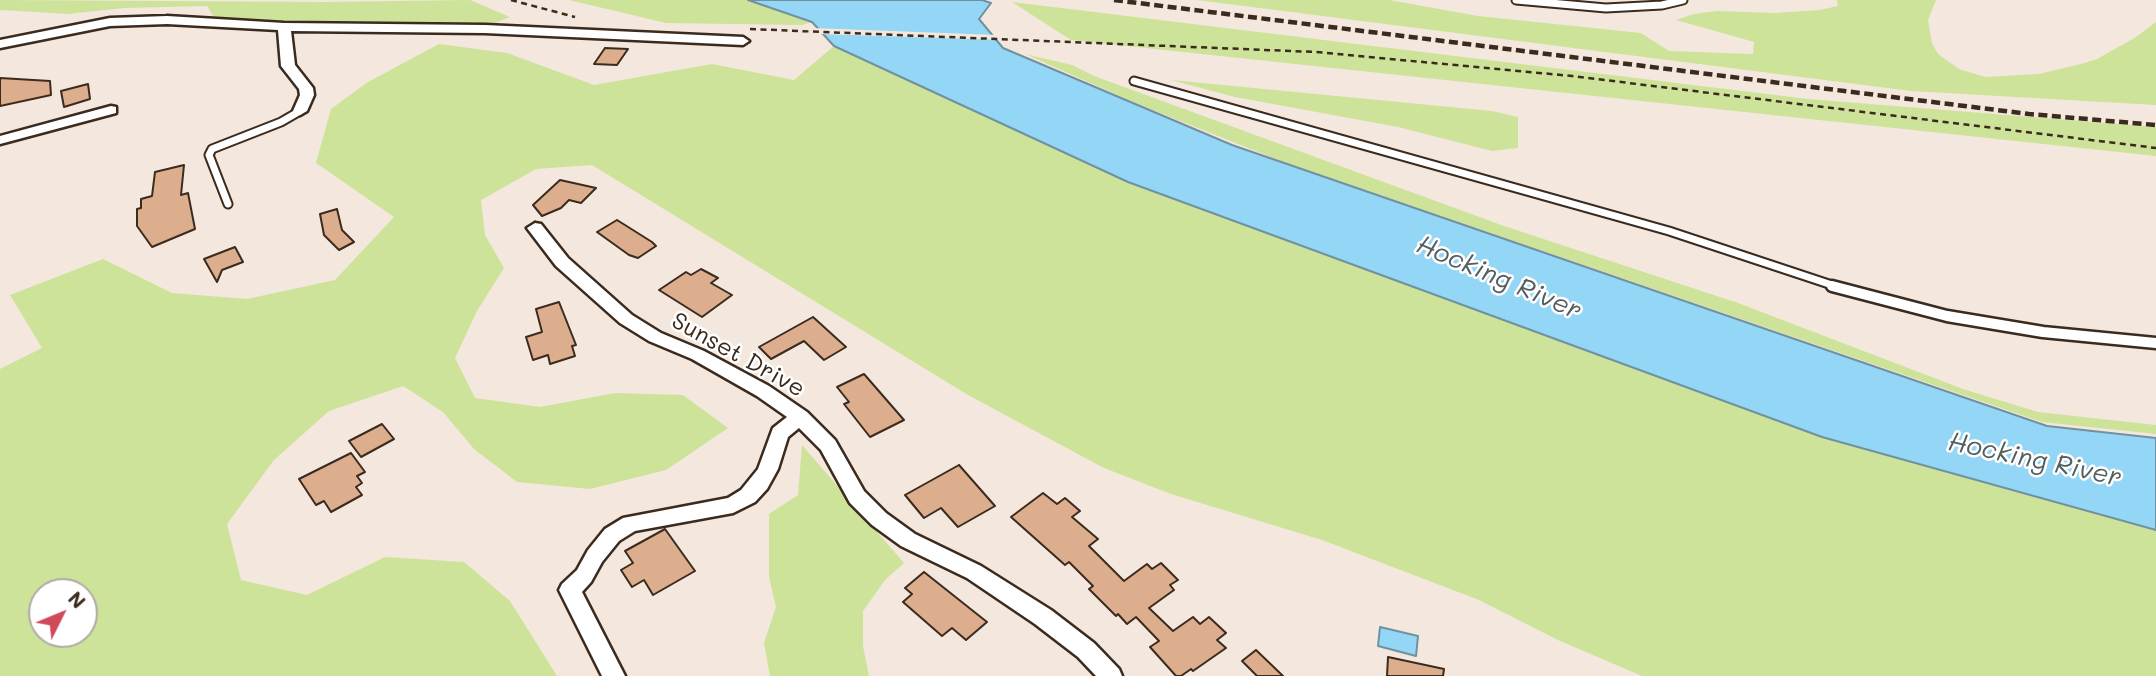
<!DOCTYPE html>
<html>
<head>
<meta charset="utf-8">
<style>
	body { margin:0 }
	#map { position:relative; width:2156px; height:676px; overflow:hidden; background:#f4e7dd; font-family:Mali,sans-serif }
	canvas { display:block }
	.north { position:absolute; left:28px; top:578px; width:70px; height:70px; box-sizing:border-box; background:#fff; border:2px solid #b1aaa5; border-radius:50%; rotate:47deg; font-size:19px; font-weight:700; line-height:28px; text-align:center; color:#3b2a1e }
	.north::after { content:''; display:block; margin:auto; width:24px; height:32px; background:#d1495b; clip-path:polygon(50% 0,100% 100%,50% 72%,0 100%) }
</style>
</head>
<body>
<div id="map">
<canvas width="2156" height="676"></canvas>
<div class="north">N</div>
</div>
<script>
const ctx = document.querySelector('canvas').getContext('2d');
ctx.lineJoin = 'round';
function fillPath(path, color) { ctx.fillStyle = color; ctx.fill(path, 'evenodd'); }
const poly = rows => new Path2D(rows.map(r => 'M' + r).join(''));
function trace(path, color, width, dash) { ctx.strokeStyle = color; ctx.lineWidth = width; ctx.lineCap = dash ? 'butt' : 'round'; ctx.setLineDash(dash || []); ctx.stroke(path); }
function write(font, color, halo, rows, align = 'center') {
  ctx.font = font + ' Mali,sans-serif'; ctx.lineWidth = 5; ctx.setLineDash([]); ctx.textBaseline = 'middle'; ctx.strokeStyle = halo; ctx.fillStyle = color; for (const [text, x, y, turn = 0] of rows) {
    ctx.save(); ctx.translate(x, y); ctx.rotate((+turn || 0) * Math.PI / 180); ctx.textAlign = isNaN(turn) ? turn : align; if (halo) ctx.strokeText(text, 0, 0); ctx.fillText(text, 0, 0); ctx.restore();
  }
}
fillPath(poly([
	[0,0,325,2,470,0,510,17,495,23,217,22,207,6,124,8,68,14,0,10],
	[569,0,748,0,812,22,802,25,666,23],
	[1197,0,1389,0,1478,16,1641,33,1669,51,1753,54,1754,42,1676,20,1694,14,1717,11,1775,13,1820,10,1838,6,1837,0,1936,0,1928,20,1932,43,1938,54,1959,69,1985,77,2039,74,2081,64,2097,59,2136,37,2156,22,2156,105,1911,91],
	[1012,2,1808,99,2156,127,2156,156,1071,40],
	[439,44,507,53,594,85,712,64,794,80,834,46,1128,182,1822,437,2156,530,2156,676,1642,676,1558,640,1479,600,1322,540,1171,494,1104,468,968,395,592,165,536,169,481,200,485,235,504,268,477,311,455,358,475,398,540,407,615,393,683,395,728,428,666,470,590,489,517,482,474,449,443,412,403,386,329,411,274,460,227,524,241,580,307,595,385,557,464,562,510,601,557,676,0,676,0,369,42,348,10,295,103,259,172,293,247,299,335,280,394,217,316,163,331,109,368,82],
	[42,592,84,592,84,634,42,634],
	[1025,54,1072,65,1094,76,1504,226,1738,303,1963,389,2038,412,2156,425,2156,434,2042,422,1286,163,1140,105],
	[1171,80,1492,111,1518,117,1518,148,1492,151,1398,127,1235,97],
	[802,445,904,563,885,580,863,611,863,646,869,676,770,676,764,643,776,607,769,577,769,514,798,495]
]), '#cde399');
const water = poly([
	[748,0,982,0,991,3,979,19,1003,48,1232,145,2047,426,2156,438,2156,530,1822,437,1128,182,834,46,812,22,748,0],
	[1380,627,1418,636,1416,656,1378,646,1380,627]
]);
fillPath(water, '#93d6f5');
trace(water, '#70919f', 2);
fillPath(poly([
	[813,28,997,35,1001,40,819,34]
]), '#f4e7dd');
const building = poly([
	[605,48,628,49,617,65,594,64,605,48],
	[0,78,50,81,51,95,0,106,0,78],
	[88,84,90,99,64,107,61,91,88,84],
	[184,165,181,195,188,193,195,229,152,247,137,226,137,209,141,208,141,199,152,196,155,172,184,165],
	[560,180,596,188,581,203,569,200,561,208,542,216,533,205,560,180],
	[337,209,342,230,354,242,339,250,324,235,320,214,337,209],
	[617,220,652,242,656,246,638,258,629,255,597,232,617,220],
	[235,247,243,262,222,270,217,282,204,259,235,247],
	[701,269,718,278,711,283,732,295,702,317,659,290,686,272,691,275,701,269],
	[559,302,576,345,572,346,575,356,550,364,548,355,533,360,526,337,542,332,536,309,559,302],
	[813,317,846,347,824,360,804,341,771,359,759,347,813,317],
	[864,374,904,420,870,437,844,404,849,402,837,387,864,374],
	[382,424,394,439,361,457,349,441,382,424],
	[351,453,365,472,357,476,362,483,356,487,362,495,331,512,324,501,316,505,299,479,351,453],
	[959,465,995,506,958,527,941,508,924,518,905,495,959,465],
	[1043,493,1057,504,1065,498,1080,511,1072,517,1098,539,1089,546,1124,581,1147,564,1152,569,1161,563,1178,580,1170,585,1174,590,1149,608,1173,631,1193,617,1200,624,1209,617,1226,633,1217,640,1226,648,1193,671,1191,669,1181,676,1176,676,1150,647,1159,641,1136,617,1127,624,1118,614,1116,616,1089,589,1093,586,1069,562,1065,565,1011,517,1043,493],
	[665,529,695,571,653,595,644,580,632,587,621,570,633,563,625,551,665,529],
	[924,572,987,622,966,640,952,628,942,636,903,602,912,594,905,588,924,572],
	[1256,650,1283,676,1257,676,1242,661,1256,650],
	[1388,657,1444,669,1443,676,1387,676,1388,657]
]);
fillPath(building, '#dcae8d');
trace(building, '#3b2a1e', 2);
const serviceFar1 = poly([
	[1516,0,1606,8,1662,5,1683,0],
	[1134,81,1669,231,1838,287],
	[228,204,209,155,212,149,281,122,300,111]
]);
const service = poly([
	[1832,286,1947,316,2043,332,2156,343]
]);
const minor = poly([
	[167,16,284,23,485,25,743,37,749,41,743,45,485,33,291,31,295,65,313,88,314,95,307,111,300,115,293,111,300,95,299,89,281,66,278,30,167,24,110,26,0,48,0,40,110,18,167,16],
	[111,106,116,107,116,113,0,144,0,136,111,106],
	[535,223,541,224,568,258,632,315,661,333,704,351,769,386,807,412,835,440,864,491,886,513,915,534,981,566,1051,610,1094,643,1119,669,1122,676,1096,676,1078,657,1035,624,967,578,901,546,872,525,850,503,821,450,799,428,788,437,778,469,767,489,755,502,733,513,635,531,619,541,602,562,591,582,582,592,625,676,602,676,559,590,562,584,577,570,588,550,605,529,623,518,728,498,741,490,758,469,773,428,787,417,757,396,692,359,649,341,620,323,556,266,527,228,535,223]
]);
trace(serviceFar1, '#3b2a1e', 11);
trace(service, '#3b2a1e', 15);
trace(minor, '#3b2a1e', 5);
trace(poly([
	[511,0,575,17],
	[750,29,1316,52,1572,76,2156,148]
]), '#3b2a1e', 2.5, [6, 4.5]);
trace(serviceFar1, '#fff', 7);
trace(service, '#fff', 10);
fillPath(minor, '#fff');
trace(poly([
	[1114,0,2029,114,2156,125]
]), '#3b2a1e', 4.5, [9, 4.5]);
write('24px', '#3b2a1e', '#fff', [
	["Sunset Drive",738,355,29]
]);
write('italic 26px', '#555e5e', '#fff', [
	["Hocking River",1499,278,23],
	["Hocking River",2035,460,12]
]);
</script>
</body>
</html>
